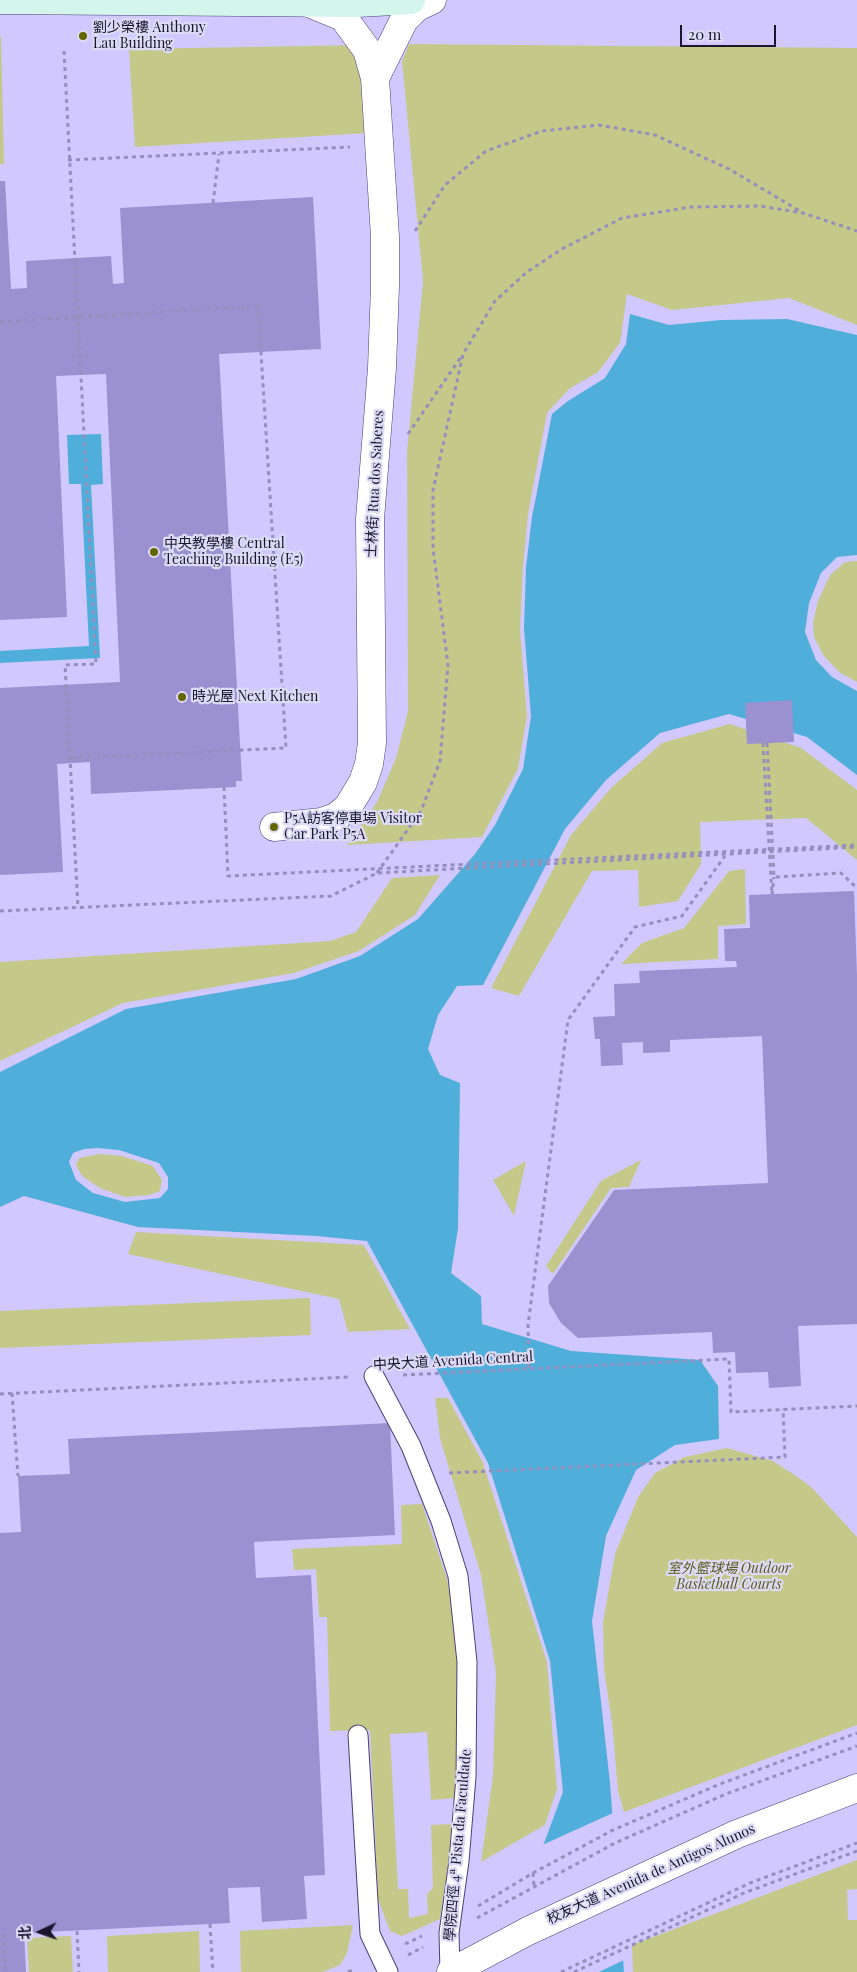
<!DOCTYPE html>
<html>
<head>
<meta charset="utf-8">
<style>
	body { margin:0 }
	#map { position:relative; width:857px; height:1972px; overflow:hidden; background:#d1c8ff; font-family:"Playfair Display","Noto Sans SC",serif }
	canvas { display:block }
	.north { position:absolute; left:15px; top:1907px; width:50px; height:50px; -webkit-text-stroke:4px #dddaf5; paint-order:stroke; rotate:267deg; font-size:14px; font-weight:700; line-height:20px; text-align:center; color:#1b162e }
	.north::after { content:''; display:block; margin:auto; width:18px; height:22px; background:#1b162e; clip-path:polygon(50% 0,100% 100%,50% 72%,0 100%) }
	.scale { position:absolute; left:680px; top:25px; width:96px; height:22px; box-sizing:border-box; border:2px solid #1b162e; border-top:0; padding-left:6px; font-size:15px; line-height:18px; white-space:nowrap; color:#1b162e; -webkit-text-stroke:4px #dddaf5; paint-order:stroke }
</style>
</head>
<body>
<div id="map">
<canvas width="857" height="1972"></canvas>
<div class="north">北</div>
<div class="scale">20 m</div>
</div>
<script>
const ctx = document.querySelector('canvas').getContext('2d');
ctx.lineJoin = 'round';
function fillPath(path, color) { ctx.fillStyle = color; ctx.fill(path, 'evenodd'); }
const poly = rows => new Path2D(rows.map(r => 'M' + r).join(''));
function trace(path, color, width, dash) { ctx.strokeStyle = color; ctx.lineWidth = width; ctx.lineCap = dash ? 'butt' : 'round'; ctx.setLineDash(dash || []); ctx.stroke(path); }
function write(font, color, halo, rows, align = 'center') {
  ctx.font = font + ' "Playfair Display","Noto Sans SC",serif'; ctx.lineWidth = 4.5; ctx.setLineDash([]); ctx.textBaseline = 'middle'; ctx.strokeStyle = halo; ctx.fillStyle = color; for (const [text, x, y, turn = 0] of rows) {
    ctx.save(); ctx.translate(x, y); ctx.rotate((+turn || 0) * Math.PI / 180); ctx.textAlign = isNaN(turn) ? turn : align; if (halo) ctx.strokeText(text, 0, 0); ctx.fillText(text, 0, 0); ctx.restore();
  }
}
fillPath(poly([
	[1,36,4,164,0,164,0,37],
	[409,44,857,48,857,325,789,298,672,310,627,294,620,343,598,372,569,389,547,413,528,514,523,567,520,630,527,716,518,769,482,837,347,845,377,802,396,758,408,711,407,452,423,281,402,61],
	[363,45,368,133,135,147,129,49],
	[857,561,857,682,839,672,823,655,814,637,813,622,818,601,830,575,845,562],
	[730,724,801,748,857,790,857,860,806,818,700,822,701,864,678,901,639,907,638,870,592,871,519,996,491,988,571,835,611,788,662,743],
	[745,869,746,924,718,926,718,959,621,964,642,943,684,928,729,871],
	[440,875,415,915,359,951,294,973,123,1003,0,1061,0,962,330,941,356,932,392,878],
	[100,1154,122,1156,153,1166,162,1180,160,1191,150,1195,125,1197,100,1188,82,1176,76,1165,79,1158],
	[641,1160,629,1187,611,1188,553,1274,546,1266,601,1181],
	[526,1161,514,1216,493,1180],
	[136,1232,364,1245,410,1329,348,1332,339,1299,128,1254],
	[310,1298,311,1335,0,1348,0,1311],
	[435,1398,448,1398,483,1463,547,1662,557,1789,545,1825,481,1862,493,1776,496,1673,481,1575,440,1438],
	[727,1448,773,1461,802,1480,813,1489,857,1537,857,1725,624,1812,618,1791,612,1722,604,1670,603,1622,615,1554,638,1497,655,1473,685,1457],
	[422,1504,447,1579,457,1631,459,1695,456,1798,431,1800,427,1732,390,1734,398,1889,408,1889,409,1918,428,1914,427,1894,433,1888,431,1825,454,1824,440,1919,402,1936,390,1931,378,1899,370,1730,330,1731,327,1617,319,1617,316,1569,294,1570,292,1549,402,1544,401,1505],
	[857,1860,857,1889,847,1890,848,1920,857,1920,857,1972,633,1972,632,1945],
	[353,1925,347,1953,340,1965,323,1972,241,1972,240,1931],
	[199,1931,200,1972,108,1972,107,1936],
	[71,1936,73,1972,29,1972,27,1938]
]), '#c4c989');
fillPath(poly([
	[630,314,669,325,721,320,787,319,857,335,857,555,837,557,821,573,809,603,805,632,816,660,832,677,857,691,857,775,807,737,729,714,660,733,606,780,565,829,483,985,457,986,438,1015,428,1049,440,1075,460,1083,458,1228,451,1273,481,1296,482,1324,571,1351,700,1360,718,1386,719,1439,675,1445,636,1470,606,1536,592,1621,610,1783,624,1972,534,1972,533,1873,563,1792,550,1661,488,1463,367,1241,316,1236,138,1227,24,1196,0,1207,0,1072,126,1009,296,979,360,956,418,919,475,854,495,825,523,769,531,716,524,628,526,567,532,517,552,414,568,401,605,378,626,344],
	[97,1148,119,1150,159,1163,168,1177,168,1189,160,1198,125,1202,93,1193,76,1180,69,1162,73,1153,84,1149],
	[101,434,103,484,91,485,100,658,0,663,0,651,89,646,81,484,69,484,67,435]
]), '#50aedb');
fillPath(poly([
	[615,1812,624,1889,626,1959,599,1972,532,1972,530,1936,531,1873,540,1846]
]), '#d1c8ff');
fillPath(poly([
	[0,181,5,181,11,289,27,288,26,261,111,256,113,284,124,283,120,208,313,197,321,349,219,354,242,781,236,781,236,787,91,794,90,762,57,764,63,872,0,875,0,688,120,682,106,374,56,376,67,617,0,620],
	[792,700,794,742,747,744,745,703],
	[854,891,857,976,857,1324,798,1326,801,1386,769,1388,768,1372,736,1373,735,1352,713,1353,712,1332,578,1338,561,1323,549,1303,548,1286,614,1190,768,1183,762,1036,670,1040,670,1052,643,1053,643,1042,622,1043,623,1065,601,1066,600,1039,595,1039,593,1017,615,1016,614,984,640,983,639,971,737,967,736,961,725,961,724,929,750,928,749,895],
	[390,1423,395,1535,254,1542,256,1578,311,1575,325,1875,304,1876,307,1919,262,1922,260,1887,228,1888,230,1923,24,1933,26,1972,0,1972,0,1533,21,1532,18,1476,70,1474,68,1439]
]), '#9b90d0');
const service = poly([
	[374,1376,411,1446,441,1521,458,1576,467,1662,466,1777,459,1861,449,1933,450,1972],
	[358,1735,370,1934,388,1972]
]);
const minor = poly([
	[375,78,404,20,417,7,432,0],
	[274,827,322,822,336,817,348,807,363,782,369,764,372,743,370,519,382,368,385,286,385,237,375,78,367,50,343,17,309,3],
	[451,1972,528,1931,737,1834,857,1788]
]);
const secondary = poly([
	[0,0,358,3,411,0]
]);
trace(service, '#4c3f78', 21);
trace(minor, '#4c3f78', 29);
trace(secondary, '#4c3f78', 29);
trace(poly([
	[64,51,96,664,65,665,78,908],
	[68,160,350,147],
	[213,203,219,154],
	[415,231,445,185,486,151,542,131,599,125,655,135,729,169,800,211],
	[0,322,258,306,286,748,70,758],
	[408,434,461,357],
	[767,743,774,877,841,873,857,888],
	[377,873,421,811,440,761,448,665,433,548,433,490,463,354,495,301,527,272,562,249,622,218,691,207,760,206,803,213,857,231],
	[772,895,774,877],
	[0,911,331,896,377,873,857,847],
	[529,1368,528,1325,568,1020,635,927,682,916,725,856],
	[403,1375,729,1359,731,1412,857,1406],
	[12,1393,18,1476],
	[0,1394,349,1377],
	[449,1473,785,1457,783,1409],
	[533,1873,534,1886],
	[478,1906,533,1873,613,1830,720,1784,857,1733],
	[477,1918,615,1843,726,1794,857,1746],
	[210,1924,213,1972],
	[77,1931,79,1972],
	[4,1934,5,1972],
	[405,1944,422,1936],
	[408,1955,423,1947],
	[348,1972,355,1969],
	[561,1972,750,1883,857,1843],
	[574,1972,744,1893,857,1851]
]), '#968fbc', 3, [4, 4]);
trace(service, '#fff', 19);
trace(minor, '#fff', 28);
trace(secondary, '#d3f5eb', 28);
trace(poly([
	[763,743,772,895],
	[224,787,228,876,857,845]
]), '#968fbc', 3, [4, 4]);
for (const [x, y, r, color] of [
	[83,36,5,"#636601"],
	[154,552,5,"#636601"],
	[182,697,5,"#636601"],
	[274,827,5,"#636601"]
]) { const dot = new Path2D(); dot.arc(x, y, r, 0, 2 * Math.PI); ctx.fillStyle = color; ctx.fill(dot); trace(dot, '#dddaf5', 2); }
write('14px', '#1b162e', '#dddaf5', [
	["劉少榮樓 Anthony",93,28],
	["Lau Building",93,44],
	["中央教學樓 Central",164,544],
	["Teaching Building (E5)",164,560],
	["時光屋 Next Kitchen",192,697],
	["P5A訪客停車場 Visitor",284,819],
	["Car Park P5A",284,835]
], 'left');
write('14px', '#1b162e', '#dddaf5', [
	["士林街 Rua dos Saberes",375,484,-87],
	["中央大道 Avenida Central",453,1361,-3],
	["學院四徑 4ª Pista da Faculdade",458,1845,-85],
	["校友大道 Avenida de Antigos Alunos",651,1874,-24]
]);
write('italic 14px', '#595c1e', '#dddaf5', [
	["室外籃球場 Outdoor",729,1569],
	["Basketball Courts",729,1585]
]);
</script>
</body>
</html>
